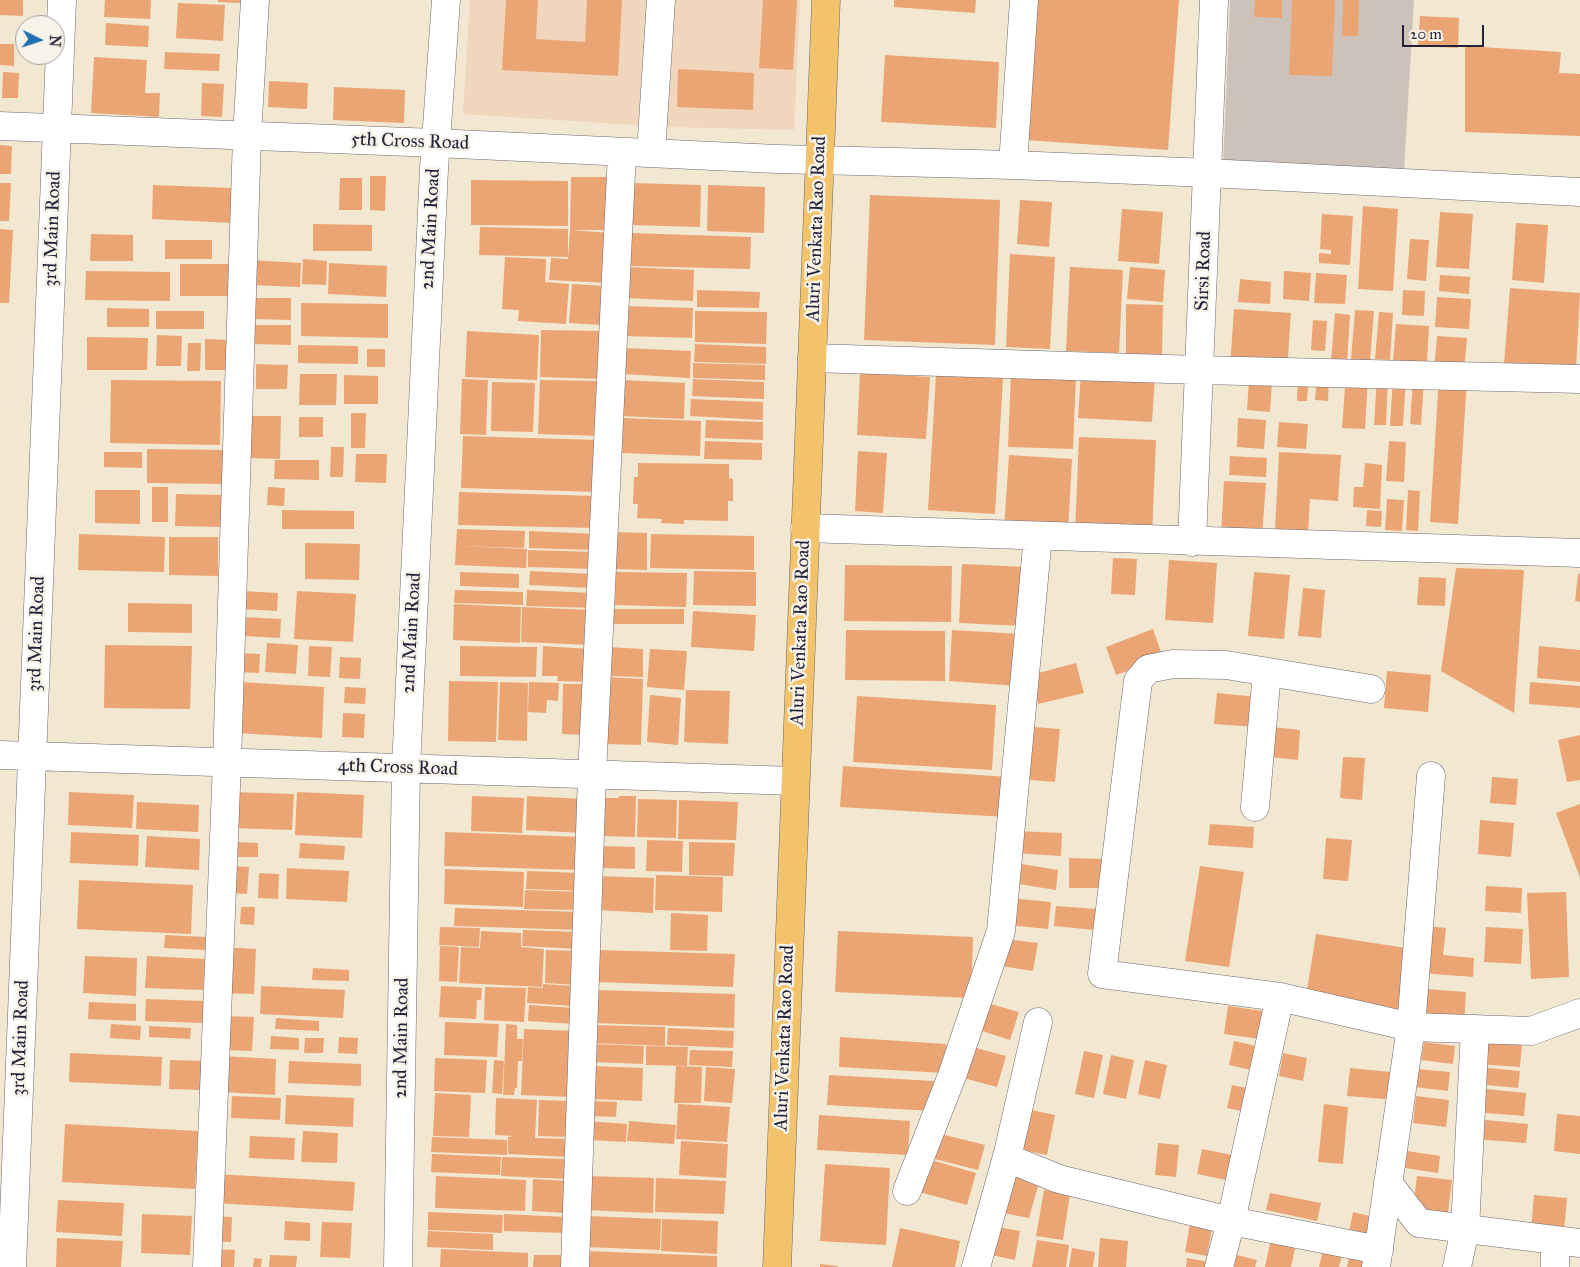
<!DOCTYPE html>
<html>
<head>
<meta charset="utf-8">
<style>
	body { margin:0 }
	#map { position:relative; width:1580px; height:1267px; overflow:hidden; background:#f2e8d2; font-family:"IM FELL Great Primer",serif }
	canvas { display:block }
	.north { position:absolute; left:15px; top:15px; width:50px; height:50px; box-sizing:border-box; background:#f7f3e8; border:1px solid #a29fa3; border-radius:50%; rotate:94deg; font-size:14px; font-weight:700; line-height:20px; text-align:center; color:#22223b }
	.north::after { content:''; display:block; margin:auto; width:18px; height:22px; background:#1f6fb2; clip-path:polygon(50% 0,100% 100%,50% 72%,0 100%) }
	.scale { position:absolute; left:1402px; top:25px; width:82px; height:22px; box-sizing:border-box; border:2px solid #22223b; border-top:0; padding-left:6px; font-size:15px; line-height:18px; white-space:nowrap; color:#22223b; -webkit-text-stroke:4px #f7f3e8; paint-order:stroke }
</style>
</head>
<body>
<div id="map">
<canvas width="1580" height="1267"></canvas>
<div class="north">N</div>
<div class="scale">20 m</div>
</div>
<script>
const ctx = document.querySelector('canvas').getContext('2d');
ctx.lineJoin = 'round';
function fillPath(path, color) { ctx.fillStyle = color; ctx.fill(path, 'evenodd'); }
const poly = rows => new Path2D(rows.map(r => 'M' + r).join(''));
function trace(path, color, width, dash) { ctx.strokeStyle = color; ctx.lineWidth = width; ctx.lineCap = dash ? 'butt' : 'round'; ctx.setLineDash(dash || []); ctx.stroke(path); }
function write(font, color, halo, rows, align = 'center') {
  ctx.font = font + ' "IM FELL Great Primer",serif'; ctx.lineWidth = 5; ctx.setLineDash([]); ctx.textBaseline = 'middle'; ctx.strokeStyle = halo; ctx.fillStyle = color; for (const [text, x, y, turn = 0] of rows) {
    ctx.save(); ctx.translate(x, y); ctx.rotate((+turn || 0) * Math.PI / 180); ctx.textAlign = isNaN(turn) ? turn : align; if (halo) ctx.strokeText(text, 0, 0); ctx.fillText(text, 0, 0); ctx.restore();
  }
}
fillPath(poly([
	[470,0,800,0,794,130,666,127,463,114]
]), '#efd6bc');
fillPath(poly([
	[1230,0,1414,0,1404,171,1223,165]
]), '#cdc2b9');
fillPath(poly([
	[0,0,23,0,23,16,0,15],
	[105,0,151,0,150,19,104,17],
	[218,0,241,0,241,3,218,2],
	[506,0,538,0,536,39,585,42,587,0,622,0,618,76,502,70],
	[763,0,797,0,793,70,759,68],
	[894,0,976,0,975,13,894,7],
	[1035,0,1179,0,1168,150,1026,140],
	[1255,0,1282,0,1282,18,1254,17],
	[1292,0,1335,0,1332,76,1289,75],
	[1343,0,1359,0,1358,36,1342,36],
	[178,3,225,5,223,41,176,38],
	[1420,16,1459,18,1458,48,1418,46],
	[106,23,149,26,148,47,105,45],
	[0,44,14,44,14,66,0,65],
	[1465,46,1561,52,1559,73,1580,74,1580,136,1465,132],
	[165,52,220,54,219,71,164,69],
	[885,55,999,62,996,128,881,122],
	[94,57,147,60,145,93,160,93,159,117,91,113],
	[678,69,754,73,753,110,677,107],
	[3,72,19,73,18,98,2,98],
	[269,81,308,83,307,109,268,107],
	[202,83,224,84,222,117,201,116],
	[334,87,405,90,404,123,333,120],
	[0,145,12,146,11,174,0,174],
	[370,176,386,176,385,211,370,210],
	[571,177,611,177,610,230,570,230],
	[340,178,362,178,362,210,339,210],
	[471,180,568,181,568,226,471,225],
	[0,183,11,183,9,221,0,221],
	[632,183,701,185,700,227,630,225],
	[153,185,233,188,232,223,152,219],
	[708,185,765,187,764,233,707,231],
	[870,195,1000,200,995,345,864,340],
	[1020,200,1052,202,1049,247,1017,244],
	[1363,206,1398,209,1393,291,1358,289],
	[1122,209,1163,212,1159,264,1118,261],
	[1440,212,1473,214,1469,269,1436,267],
	[1322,214,1353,216,1350,265,1319,263,1319,253,1331,254,1331,250,1320,249],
	[1516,223,1548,225,1544,283,1512,280],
	[313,224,372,225,372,251,313,251],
	[480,227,568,229,568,257,479,255],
	[0,229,13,230,9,303,0,303],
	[570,230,610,233,607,283,549,280,551,258,568,259],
	[630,233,751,237,750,269,629,266],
	[91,234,133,235,133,261,90,261],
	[1410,239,1429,240,1426,281,1407,279],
	[165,240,212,240,212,259,165,259],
	[1010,254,1055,257,1050,349,1006,347],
	[505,257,546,259,545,282,569,284,566,324,518,321,519,310,502,309],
	[303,259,327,261,326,285,302,284],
	[251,260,301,263,300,287,249,285],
	[329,263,387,266,386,297,328,294],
	[180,264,235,264,234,296,180,296],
	[627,267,694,270,693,301,625,298],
	[1070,267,1123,270,1119,353,1066,351],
	[1130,267,1165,270,1163,302,1127,299],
	[86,271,170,272,170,301,85,300],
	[1284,271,1311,273,1309,301,1283,299],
	[1316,273,1347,275,1345,304,1314,303],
	[1440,275,1470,277,1469,294,1439,291],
	[1240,279,1271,282,1270,304,1238,302],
	[572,284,605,286,602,325,569,323],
	[1510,288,1580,293,1576,369,1504,364],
	[697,290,760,292,759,308,697,307],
	[1403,290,1425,291,1424,316,1402,315],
	[1437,297,1471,299,1469,329,1435,327],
	[255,298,291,298,291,320,254,319],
	[301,303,388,304,388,338,301,336],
	[1126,304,1163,305,1162,355,1126,355],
	[624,306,693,308,692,338,623,336],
	[107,308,149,309,149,327,107,327],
	[1234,309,1291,313,1287,372,1230,368],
	[1355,310,1374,311,1370,361,1351,360],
	[156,311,204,311,204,329,156,329],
	[695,311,767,312,766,344,695,342],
	[1379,312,1393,313,1390,360,1375,359],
	[1335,313,1350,315,1347,363,1331,362],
	[1313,320,1327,321,1325,351,1311,350],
	[1396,324,1429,326,1427,363,1393,361],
	[254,325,291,325,291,345,254,344],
	[541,330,602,331,601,379,540,377],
	[467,331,539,335,537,380,465,377],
	[157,335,182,336,181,366,156,366],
	[1437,336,1467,338,1464,372,1434,369],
	[87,337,148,338,147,370,87,370],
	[205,339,231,340,231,370,205,370],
	[188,343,201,343,200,371,187,371],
	[695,344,766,347,766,364,694,362],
	[298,345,358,346,358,364,298,363],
	[624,348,691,351,690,378,623,374],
	[367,349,385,349,385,367,367,367],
	[693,363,765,365,765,380,693,378],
	[256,364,288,365,287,389,256,389],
	[860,373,930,377,926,439,857,435],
	[1081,373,1155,377,1152,422,1078,418],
	[300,374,337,374,336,405,299,405],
	[1011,374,1076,376,1073,449,1008,447],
	[344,375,378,376,378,404,344,404],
	[936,375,1003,378,995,514,928,510],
	[1298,375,1309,375,1307,401,1297,401],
	[1346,375,1368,376,1365,429,1342,428],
	[1317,376,1329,377,1328,401,1315,400],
	[1439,376,1467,378,1458,524,1430,522],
	[1377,377,1388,377,1386,425,1374,425],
	[1393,377,1406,378,1403,426,1390,426],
	[462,379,488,380,486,435,460,434],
	[693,379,764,382,764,399,692,396],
	[111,380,221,381,220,445,110,443],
	[540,380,601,381,600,436,538,434],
	[621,380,685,383,684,419,620,416],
	[1249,380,1272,381,1270,412,1247,410],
	[1413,380,1424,381,1421,425,1410,424],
	[492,382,535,383,533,432,491,431],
	[691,399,763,402,763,420,690,416],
	[351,413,366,413,365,448,351,448],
	[250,416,281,416,280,459,250,458],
	[299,417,323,417,323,437,299,437],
	[623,418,701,421,700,456,622,453],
	[1238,418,1266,420,1264,449,1237,447],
	[706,420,763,422,763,440,705,438],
	[1279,422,1308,424,1306,449,1277,447],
	[463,436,598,440,597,492,461,488],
	[1079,437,1156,440,1152,536,1075,532],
	[705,441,762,443,762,460,704,459],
	[1389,441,1406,442,1404,482,1386,481],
	[331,447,344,447,343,477,330,477],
	[147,449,224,450,223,484,147,483],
	[858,451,887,453,883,513,855,511],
	[104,452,142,452,142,468,104,467],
	[1279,452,1341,455,1338,501,1310,499,1308,532,1275,530],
	[356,454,387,454,386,483,355,482],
	[1009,455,1072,459,1068,532,1004,528],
	[1230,456,1267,458,1266,477,1229,475],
	[275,460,319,460,319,480,274,479],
	[638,463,729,464,729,478,733,479,733,501,728,501,728,521,684,520,684,524,661,523,662,519,637,518,638,504,633,504,634,477,638,477],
	[1365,463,1382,465,1380,509,1353,507,1354,487,1363,487],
	[1224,481,1266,483,1262,536,1221,534],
	[152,487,168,487,168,522,152,522],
	[268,487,285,488,284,506,267,505],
	[95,490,140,490,140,524,95,523],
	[1408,490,1420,491,1418,531,1406,530],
	[459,492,597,496,596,528,458,525],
	[176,494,224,495,224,527,175,526],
	[1387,499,1404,500,1402,531,1385,530],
	[282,510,354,511,354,529,282,529],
	[1367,510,1382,511,1381,527,1366,526],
	[457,529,525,531,524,548,456,546],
	[529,531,596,534,595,550,529,548],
	[615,532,647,533,647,570,615,569],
	[79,534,165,537,164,572,78,570],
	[651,534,754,536,754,570,650,568],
	[169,537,218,537,218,576,169,575],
	[305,543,360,544,359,580,305,579],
	[456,546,527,549,526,568,455,565],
	[528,550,595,552,594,569,528,567],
	[1113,558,1137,559,1135,595,1111,594],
	[1169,560,1217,563,1213,623,1165,620],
	[962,564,1026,567,1023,626,959,623],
	[845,565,952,566,951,622,844,621],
	[1456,568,1524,570,1514,713,1441,671],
	[530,571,593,574,592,588,529,585],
	[694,571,756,572,756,606,693,605],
	[460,572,519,574,519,588,460,586],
	[616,572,687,573,686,607,615,605],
	[1254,572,1290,575,1284,639,1248,636],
	[1578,574,1580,574,1580,602,1575,601],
	[1419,577,1446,578,1445,606,1417,605],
	[1303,588,1325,590,1321,638,1298,636],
	[455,590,523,592,523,605,454,603],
	[527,590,594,593,594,608,526,606],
	[242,591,278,593,277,611,241,609],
	[297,591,356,594,353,642,294,639],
	[128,603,192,604,192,633,128,632],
	[454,604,521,607,520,643,453,640],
	[522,607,593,610,592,645,521,642],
	[613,609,684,609,684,624,613,624],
	[693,611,756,615,754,651,691,647],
	[245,617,281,619,280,638,243,636],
	[1153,629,1163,658,1116,675,1106,647],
	[846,630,945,631,945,681,845,680],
	[952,630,1021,634,1018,686,949,681],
	[267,643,298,645,296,674,265,672],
	[105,645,192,646,190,709,104,708],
	[309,646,332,647,330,677,308,676],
	[460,646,537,647,536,677,460,676],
	[543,646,590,649,588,682,557,681,558,676,542,676],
	[1539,646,1580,650,1580,682,1537,678],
	[608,647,643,649,643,677,607,676],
	[650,649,687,651,684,690,647,687],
	[237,653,260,654,259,673,237,672],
	[340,657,361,658,360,679,339,678],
	[1076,663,1084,693,1038,704,1031,675],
	[1387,671,1431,675,1428,712,1384,708],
	[607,677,643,679,641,745,605,744],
	[449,681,498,682,496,742,448,741],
	[240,682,324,687,322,738,237,733],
	[500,682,528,683,527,741,498,740],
	[529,682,559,683,558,701,547,700,546,713,528,712],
	[1530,682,1580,686,1580,708,1529,704],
	[563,684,589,684,587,735,562,734],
	[345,687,366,688,365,704,344,703],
	[686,690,730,691,728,744,684,742],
	[1217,693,1258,697,1255,727,1214,724],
	[650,695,681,698,678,745,647,742],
	[857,696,996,705,992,770,853,762],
	[343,713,365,714,364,738,342,737],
	[1022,726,1060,729,1055,782,1018,779],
	[1272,727,1300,730,1298,760,1270,757],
	[1580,735,1580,780,1567,782,1558,740],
	[1343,757,1365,758,1362,800,1340,798],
	[843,766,1009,777,1006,817,840,807],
	[1492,777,1518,779,1516,805,1490,803],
	[69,792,134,795,132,828,68,825],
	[233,792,294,794,292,830,232,828],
	[297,792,364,795,362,838,295,835],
	[472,796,524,798,522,833,471,831],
	[527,796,584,799,582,833,526,830],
	[619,796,636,796,635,837,601,836,603,798,619,798],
	[638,799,677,800,676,838,637,837],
	[679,800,738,802,736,840,678,839],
	[137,802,199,805,198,832,136,829],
	[1580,804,1580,878,1556,813],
	[1480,820,1514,823,1511,857,1478,854],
	[1210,824,1254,827,1253,848,1208,845],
	[1016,831,1062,833,1061,856,1015,853],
	[71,832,139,835,138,866,70,863],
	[445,832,582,837,581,870,444,866],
	[147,836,200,839,199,870,145,867],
	[1326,838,1352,840,1348,881,1323,879],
	[647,840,683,841,682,872,646,871],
	[238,842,258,843,258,857,238,857],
	[689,842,735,843,733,876,689,875],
	[300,843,345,846,344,860,299,858],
	[603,846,635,847,635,869,602,868],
	[1069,858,1103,859,1102,888,1069,888],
	[1022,864,1058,870,1056,890,1019,884],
	[231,866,249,867,247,894,230,893],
	[1200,866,1244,872,1229,967,1185,961],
	[287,868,349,871,347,902,286,899],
	[445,869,524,872,523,907,444,904],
	[527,871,581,873,581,891,526,889],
	[259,873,279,874,278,899,258,898],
	[656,875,723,877,722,912,655,910],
	[598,876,654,878,653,913,596,910],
	[79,880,193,885,191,934,77,929],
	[1486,886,1522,888,1521,913,1485,911],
	[525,890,582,892,581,910,524,909],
	[1566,892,1569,977,1531,979,1527,893],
	[1009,898,1051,902,1048,929,1007,925],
	[1056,906,1097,909,1095,930,1054,926],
	[241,907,255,907,254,925,240,924],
	[455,908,581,912,580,930,454,926],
	[671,913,708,915,707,951,670,950],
	[1425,926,1446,928,1443,955,1474,958,1473,977,1421,973],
	[440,927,480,928,479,947,439,945],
	[1486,927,1523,929,1521,964,1484,962],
	[523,930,578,932,578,949,522,946],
	[481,931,521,933,521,947,544,949,542,987,459,983,461,947,480,948],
	[838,931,973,937,971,998,835,992],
	[1316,934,1412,949,1402,1011,1306,996],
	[165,935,206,937,205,950,164,948],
	[1005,939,1038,943,1033,971,1001,966],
	[440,946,459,947,457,982,439,981],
	[221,947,256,949,254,994,218,993],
	[546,950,578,951,577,985,545,983],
	[598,950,735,954,733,987,597,982],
	[85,956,137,958,136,996,83,993],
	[147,956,205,959,203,990,145,988],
	[313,968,349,970,349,981,312,980],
	[543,984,575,986,574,1006,527,1003,528,987,543,988],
	[261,986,345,990,343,1018,260,1014],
	[441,986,482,988,481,1000,477,1000,476,1019,439,1017],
	[485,987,526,988,524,1022,484,1020],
	[1426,989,1466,992,1464,1026,1424,1024],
	[596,990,735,994,734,1028,595,1023],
	[146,999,205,1001,204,1023,145,1021],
	[89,1002,136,1004,136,1021,88,1019],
	[987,1003,1019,1012,1010,1040,979,1030],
	[529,1005,576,1008,575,1024,528,1021],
	[1228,1006,1263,1011,1259,1039,1224,1034],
	[224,1016,254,1017,252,1051,223,1050],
	[276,1018,319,1021,319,1031,275,1029],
	[445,1022,499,1024,497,1057,444,1055],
	[111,1024,141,1026,140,1040,110,1038],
	[506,1024,517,1025,517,1039,523,1039,522,1061,518,1061,517,1088,515,1088,514,1095,503,1095],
	[592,1025,665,1027,665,1046,592,1043],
	[149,1026,191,1028,190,1039,149,1037],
	[668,1028,734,1031,733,1048,667,1045],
	[524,1029,575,1031,572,1097,521,1095],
	[271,1036,299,1038,299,1050,270,1049],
	[339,1037,358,1038,357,1054,338,1053],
	[840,1037,946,1044,945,1073,839,1067],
	[305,1038,324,1038,323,1053,304,1053],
	[1234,1041,1256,1046,1251,1070,1229,1065],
	[1478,1041,1522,1044,1520,1067,1477,1064],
	[1424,1042,1455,1046,1453,1064,1421,1060],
	[595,1044,644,1046,643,1064,594,1062],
	[646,1046,688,1047,687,1066,646,1065],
	[969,1046,1006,1056,997,1087,960,1077],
	[690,1050,733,1051,732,1067,689,1065],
	[1084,1051,1103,1055,1094,1098,1075,1094],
	[70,1053,162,1057,161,1086,69,1082],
	[1283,1053,1307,1058,1303,1081,1279,1076],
	[1111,1055,1134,1060,1126,1099,1103,1094],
	[222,1056,276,1059,275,1095,220,1092],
	[435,1058,487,1060,485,1093,434,1091],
	[170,1060,202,1061,201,1090,169,1089],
	[494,1060,504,1061,502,1094,492,1093],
	[1145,1060,1167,1065,1160,1099,1138,1094],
	[289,1061,361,1064,361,1086,288,1083],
	[593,1066,643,1068,642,1101,592,1099],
	[676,1066,702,1067,701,1103,674,1103],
	[706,1067,735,1069,732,1103,704,1101],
	[1478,1067,1520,1071,1518,1088,1476,1084],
	[1350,1068,1400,1073,1397,1100,1347,1096],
	[1416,1069,1450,1072,1448,1091,1414,1087],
	[829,1075,934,1081,932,1111,827,1105],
	[1232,1085,1246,1088,1241,1111,1227,1108],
	[1476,1088,1526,1093,1524,1116,1474,1112],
	[435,1093,471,1095,469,1137,433,1136],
	[286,1095,354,1098,353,1127,285,1124],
	[232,1096,281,1098,280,1120,231,1118],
	[1416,1096,1449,1100,1446,1127,1413,1123],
	[496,1098,537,1100,535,1138,570,1139,570,1157,508,1154,508,1137,514,1136,495,1135],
	[539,1100,569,1101,568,1137,538,1136],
	[591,1101,617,1102,616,1117,591,1116],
	[678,1104,730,1107,727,1142,676,1139],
	[1324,1104,1348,1107,1343,1164,1318,1162],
	[1022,1108,1055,1115,1047,1155,1013,1148],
	[1557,1114,1580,1116,1580,1154,1554,1151],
	[819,1115,910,1121,908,1155,817,1150],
	[1475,1119,1528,1124,1526,1143,1474,1139],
	[588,1121,627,1124,626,1142,588,1140],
	[629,1121,676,1125,674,1144,627,1141],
	[65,1124,198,1131,195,1189,62,1182],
	[303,1131,338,1133,337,1163,301,1162],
	[937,1133,985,1145,978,1170,931,1158],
	[250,1136,295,1138,294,1160,249,1158],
	[432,1137,507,1140,507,1155,431,1152],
	[681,1141,728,1144,726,1178,679,1175],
	[1158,1143,1179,1145,1176,1177,1155,1175],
	[1202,1149,1232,1155,1226,1180,1197,1174],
	[1407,1151,1440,1156,1438,1173,1405,1168],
	[432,1154,501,1157,500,1175,431,1172],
	[502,1157,566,1159,566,1179,501,1176],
	[928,1159,976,1173,967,1205,919,1192],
	[825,1164,890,1168,886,1245,820,1241],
	[1010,1167,1040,1179,1029,1218,998,1212],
	[216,1174,355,1182,353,1211,214,1203],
	[436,1176,526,1180,525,1211,435,1208],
	[587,1176,654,1178,653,1213,586,1210],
	[1417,1176,1452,1180,1448,1213,1413,1209],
	[656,1178,726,1181,724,1214,655,1212],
	[533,1179,567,1181,565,1213,532,1211],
	[1044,1190,1070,1194,1063,1240,1036,1236],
	[1270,1193,1321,1203,1317,1221,1266,1210],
	[1534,1195,1567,1198,1564,1232,1531,1229],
	[58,1200,124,1203,122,1236,56,1232],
	[428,1212,503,1215,502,1233,428,1230],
	[1353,1212,1374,1217,1369,1242,1348,1237],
	[142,1214,192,1216,190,1255,141,1253],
	[504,1214,567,1217,566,1233,504,1231],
	[212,1216,232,1217,231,1242,211,1241],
	[588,1216,661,1219,660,1250,586,1247],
	[662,1219,718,1221,717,1254,661,1251],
	[285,1221,310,1223,310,1241,284,1240],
	[322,1222,352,1223,350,1258,320,1257],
	[1190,1224,1212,1227,1207,1256,1185,1252],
	[992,1226,1020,1231,1015,1260,986,1254],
	[900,1228,960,1241,955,1267,892,1267],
	[428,1231,493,1234,493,1250,427,1247],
	[57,1238,123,1241,121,1267,56,1267],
	[1100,1238,1128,1241,1126,1267,1098,1267],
	[1271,1239,1296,1244,1291,1267,1265,1267],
	[1037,1240,1069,1245,1066,1267,1032,1267],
	[1324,1246,1343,1250,1339,1267,1319,1267],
	[1072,1248,1095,1252,1093,1267,1069,1267],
	[209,1249,235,1250,234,1267,208,1267],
	[441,1249,528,1253,528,1267,440,1267],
	[1351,1249,1368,1253,1365,1267,1347,1267],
	[586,1251,717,1256,717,1267,586,1267],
	[1233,1254,1257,1260,1255,1267,1230,1267],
	[270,1255,297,1256,296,1267,269,1267],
	[534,1255,561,1255,561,1267,533,1267],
	[254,1258,262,1259,261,1267,253,1267],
	[1187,1258,1209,1262,1208,1267,1186,1267],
	[820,1264,838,1266,838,1267,820,1267]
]), '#eba574');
const minor = poly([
	[0,126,435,143,777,159,1013,165,1208,173,1580,192],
	[651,153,661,0],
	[1013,165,1024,0],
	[812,358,1200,370,1580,379],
	[805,528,1580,553],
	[1192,542,1214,0],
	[1371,689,1226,665,1173,664,1148,669,1138,681,1102,974,1280,997,1411,1027,1531,1031,1580,1013],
	[0,755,795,781],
	[1255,807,1267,672],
	[1007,1158,1059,1179,1231,1221,1379,1250],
	[1388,1183,1419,1223,1580,1243],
	[907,1191,953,1073,1001,931,1038,536],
	[1555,1241,1555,1267],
	[12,1267,62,0],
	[207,1267,227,762,247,136,255,0],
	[398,1267,406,768,434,169,446,0],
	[575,1267,592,775,622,152],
	[976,1267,1008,1153,1038,1022],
	[1219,1267,1231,1221,1280,997],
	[1376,1267,1411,1027,1431,776],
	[1457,1267,1465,1229,1475,1029]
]);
const major = poly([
	[777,1267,826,0]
]);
trace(minor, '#6b6770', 29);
trace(major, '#6b6770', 29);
trace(minor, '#fff', 28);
trace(major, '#f2c36a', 28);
write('19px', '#22223b', '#f7f3e8', [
	["5th Cross Road",410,142,2],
	["3rd Main Road",53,229,-88],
	["2nd Main Road",431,229,-87],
	["Aluri Venkata Rao Road",817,229,-88],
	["Sirsi Road",1204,271,-88],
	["2nd Main Road",412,633,-87],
	["Aluri Venkata Rao Road",801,633,-88],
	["3rd Main Road",37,634,-88],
	["4th Cross Road",398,768,2],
	["3rd Main Road",21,1038,-88],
	["2nd Main Road",402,1038,-89],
	["Aluri Venkata Rao Road",785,1038,-88]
]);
</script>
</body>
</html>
